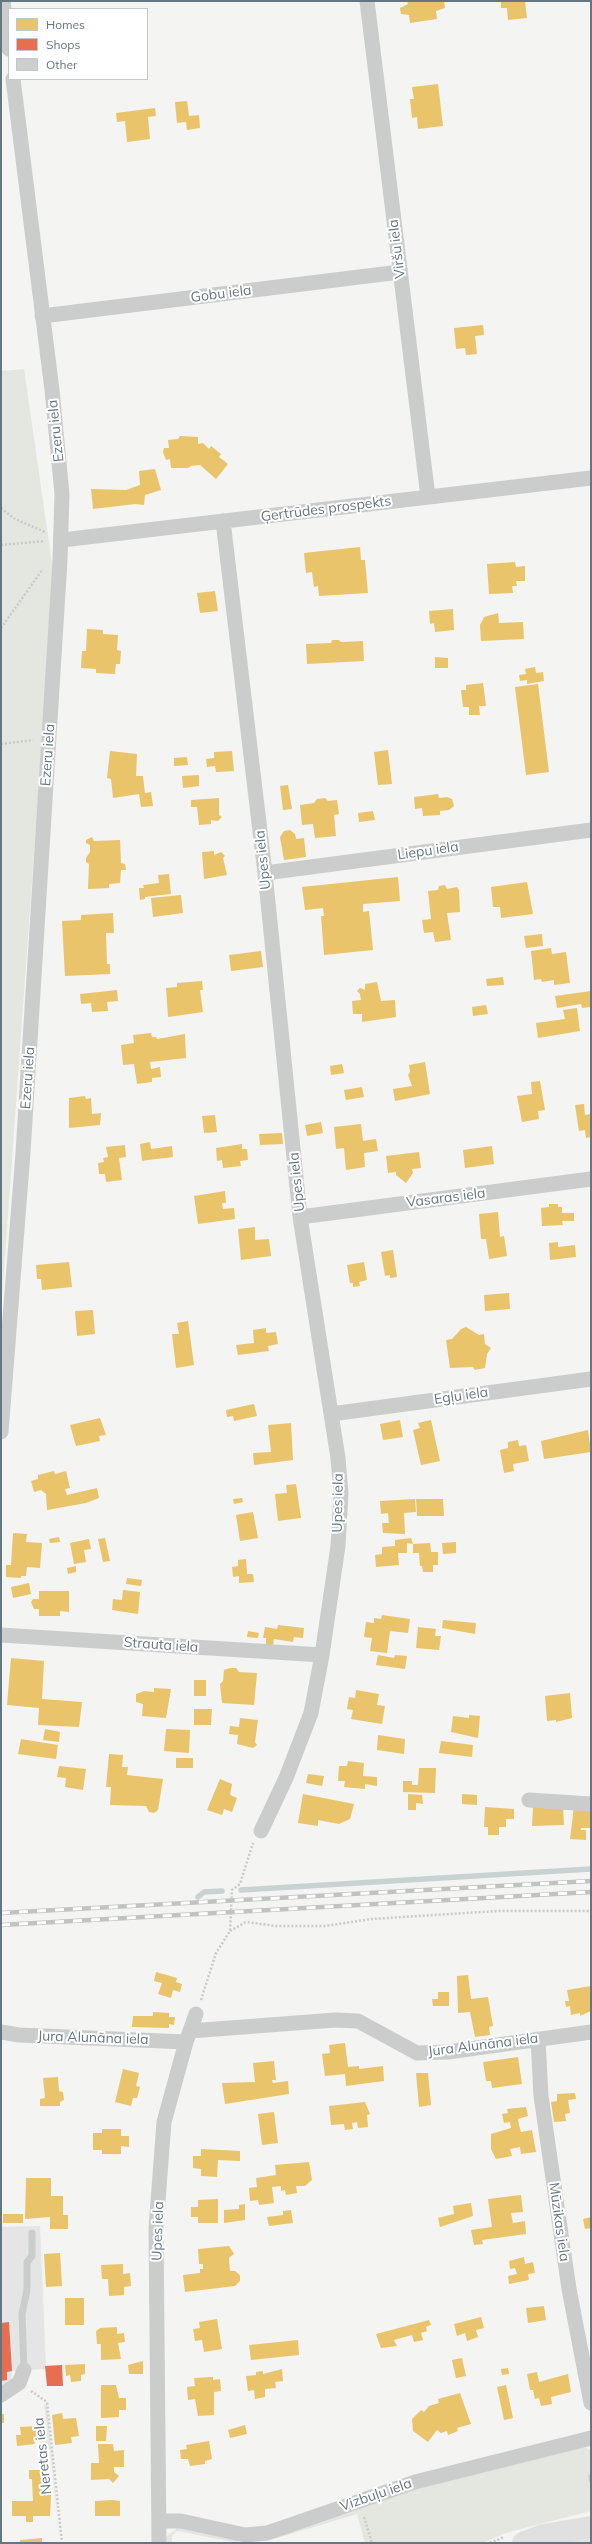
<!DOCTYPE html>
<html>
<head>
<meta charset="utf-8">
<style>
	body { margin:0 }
	#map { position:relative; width:592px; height:2544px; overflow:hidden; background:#f4f4f2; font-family:Mulish,sans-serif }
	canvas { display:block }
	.frame { position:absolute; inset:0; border:2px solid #647682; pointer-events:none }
	.legend { position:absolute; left:8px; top:8px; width:140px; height:72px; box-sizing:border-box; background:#fff; border:1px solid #c1c8cd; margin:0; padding:5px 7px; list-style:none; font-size:12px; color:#647682 }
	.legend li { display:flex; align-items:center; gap:8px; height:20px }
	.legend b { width:20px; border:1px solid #c1c8cd }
</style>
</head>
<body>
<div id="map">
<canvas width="592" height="2544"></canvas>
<div class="frame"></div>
<ul class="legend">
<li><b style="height:11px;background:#e9c46a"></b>Homes</li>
<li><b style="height:11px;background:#e76f51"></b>Shops</li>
<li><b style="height:11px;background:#cdcfcf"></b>Other</li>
</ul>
</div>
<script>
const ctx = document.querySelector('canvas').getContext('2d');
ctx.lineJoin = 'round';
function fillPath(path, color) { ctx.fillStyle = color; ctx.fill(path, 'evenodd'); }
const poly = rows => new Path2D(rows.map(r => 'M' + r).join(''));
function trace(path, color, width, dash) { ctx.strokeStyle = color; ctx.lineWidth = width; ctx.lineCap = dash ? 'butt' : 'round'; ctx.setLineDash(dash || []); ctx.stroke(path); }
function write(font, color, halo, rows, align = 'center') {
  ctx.font = font + ' Mulish,sans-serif'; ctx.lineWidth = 4; ctx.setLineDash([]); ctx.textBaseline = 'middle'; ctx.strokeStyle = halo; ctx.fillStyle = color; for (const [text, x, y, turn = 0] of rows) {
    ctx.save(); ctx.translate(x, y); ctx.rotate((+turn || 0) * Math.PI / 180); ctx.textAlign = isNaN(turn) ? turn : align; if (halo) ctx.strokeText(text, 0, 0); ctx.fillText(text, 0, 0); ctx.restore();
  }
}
fillPath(poly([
	[40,2226,46,2369,12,2371,11,2385,1,2386,1,2227]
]), '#e4e5e4');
fillPath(poly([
	[24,369,54,577,1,1312,1,371],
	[44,2404,47,2405,60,2543,50,2450,45,2446,44,2438,47,2430],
	[581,2446,591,2450,591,2511,505,2533,483,2543,365,2543,357,2514,274,2539,272,2536,420,2486],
	[180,2526,237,2538,238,2543,177,2531,172,2536,172,2543,164,2543,167,2536],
	[591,2537,591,2543,561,2543]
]), '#e4e7e0');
fillPath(poly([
	[407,1,444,1,445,8,436,11,437,19,410,23,409,15,401,14,400,8,408,4],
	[501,1,525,1,527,18,508,20,507,8,501,8],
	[438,84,443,126,418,129,417,117,412,118,410,99,414,99,412,87],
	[187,101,189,116,199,115,200,128,187,130,186,122,177,123,175,102],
	[155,108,156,116,148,117,150,139,127,142,125,121,117,122,116,113],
	[483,325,484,335,475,336,477,354,466,355,465,348,456,349,454,328],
	[180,436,198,437,198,444,203,443,209,449,211,446,221,454,219,457,228,464,216,479,200,465,191,466,188,468,171,468,170,459,166,460,163,452,164,448,169,448,168,440,178,439],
	[155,469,161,490,145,495,144,505,135,504,93,509,91,489,126,490,140,485,139,471],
	[360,547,361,560,365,560,368,593,319,596,318,586,314,587,312,572,306,573,304,553],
	[515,562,516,567,525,566,525,581,516,581,517,586,512,586,513,593,489,594,487,564],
	[215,591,218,611,200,613,197,593],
	[453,609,454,630,435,632,434,623,430,624,429,611],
	[498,613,499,623,523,622,524,639,481,641,480,625,484,617],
	[87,629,103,630,103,634,118,635,117,650,121,651,120,664,116,664,115,674,96,673,96,669,81,668,82,651,86,651],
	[332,640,339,640,341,642,363,641,364,661,307,664,306,644,331,643],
	[435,657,448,658,448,668,435,668],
	[535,667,536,673,543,672,544,681,527,684,527,680,520,681,519,675,526,674,525,669],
	[483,683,486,706,479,706,480,715,469,715,469,707,463,707,461,690,466,690,466,685],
	[538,684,549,772,526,775,515,687],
	[388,750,392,784,378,785,374,752],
	[110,751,137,754,136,776,143,776,145,793,151,792,153,806,141,807,139,794,113,798,111,779,107,778],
	[232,751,234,771,216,772,215,766,207,767,206,759,214,758,214,752],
	[187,757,188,765,174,766,174,758],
	[199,775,199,786,183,788,182,776],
	[288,785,292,809,283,810,280,786],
	[438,794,439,798,447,797,452,799,454,806,449,810,440,811,440,815,423,816,422,808,415,809,414,797],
	[219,798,219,815,222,817,218,821,211,820,211,824,199,825,197,807,191,807,191,800],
	[325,798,328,801,337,800,339,814,334,815,336,836,315,838,313,824,302,825,300,805,314,803,317,799],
	[373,811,375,820,359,822,358,813],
	[290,830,295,834,296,839,304,838,306,857,284,860,280,837,284,831],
	[92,837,94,841,120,840,121,863,125,864,126,870,121,870,120,883,109,884,109,888,88,889,89,864,86,862,86,858,90,852,90,845,86,843,86,840],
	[214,851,214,855,221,852,225,856,223,858,227,875,204,879,202,852],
	[169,874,171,894,145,897,145,899,140,900,139,888,144,888,143,885,159,883,158,875],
	[398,877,400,901,363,904,363,912,369,911,373,950,324,955,321,916,324,916,323,908,305,910,302,887],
	[527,882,533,914,501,918,500,907,493,907,491,887],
	[445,885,447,889,457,887,459,890,460,912,447,913,451,940,435,942,433,932,424,933,422,920,431,919,428,891,438,890,439,886],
	[181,895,183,913,153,917,151,898],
	[113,913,114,933,106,933,107,964,110,964,110,974,65,976,62,921,81,920,81,915],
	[542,934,543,946,526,948,524,936],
	[551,948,552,954,566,952,570,983,554,985,554,980,542,982,541,979,534,980,531,951],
	[261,951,263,967,231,971,229,955],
	[503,977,504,985,487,986,486,979],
	[202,981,203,990,200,990,203,1012,168,1017,166,988,177,987,177,983],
	[377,982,381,1001,395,1000,396,1017,362,1022,362,1014,353,1014,352,1001,361,1000,360,994,357,991,360,988,365,990,365,984],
	[117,990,118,1001,107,1002,108,1011,92,1012,91,1003,81,1004,80,994],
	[591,991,591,1007,582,1008,581,1004,557,1008,555,996],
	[486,1005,488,1014,473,1016,472,1007],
	[577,1008,580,1031,538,1038,536,1023,565,1019,563,1010],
	[151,1033,152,1037,156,1037,157,1039,185,1034,186,1058,150,1062,151,1069,160,1067,161,1077,152,1078,152,1082,137,1084,134,1064,123,1065,121,1045,134,1043,133,1035],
	[425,1062,430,1094,395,1101,393,1089,412,1086,408,1075,410,1072,409,1065],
	[342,1064,344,1073,331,1075,330,1066],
	[540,1081,545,1110,538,1111,539,1119,522,1122,517,1096,532,1094,531,1082],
	[362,1087,364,1097,346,1100,344,1090],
	[85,1096,86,1099,91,1098,92,1114,101,1113,100,1125,69,1128,69,1098],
	[584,1104,585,1115,591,1114,591,1137,586,1138,585,1130,579,1131,575,1105],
	[215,1115,217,1132,204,1133,202,1116],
	[321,1122,323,1133,307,1136,305,1125],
	[361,1124,363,1141,376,1139,378,1151,364,1153,365,1167,346,1170,344,1148,336,1149,334,1127],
	[282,1133,283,1144,260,1145,259,1134],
	[150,1142,151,1149,172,1146,173,1157,148,1160,147,1153,148,1160,142,1161,140,1144],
	[242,1144,242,1149,247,1149,248,1160,240,1161,241,1166,223,1168,222,1160,217,1161,216,1148],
	[125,1145,126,1157,119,1158,122,1180,106,1182,105,1174,99,1174,98,1163,104,1162,103,1158,108,1157,106,1147],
	[492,1146,494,1164,465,1168,463,1150],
	[419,1152,421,1168,412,1169,413,1173,406,1183,396,1175,396,1172,388,1173,386,1156],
	[225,1191,226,1203,222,1203,223,1209,234,1208,235,1219,198,1224,194,1196],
	[549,1204,558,1204,558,1207,562,1207,562,1213,574,1213,574,1221,562,1221,563,1225,542,1226,541,1208,549,1207],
	[498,1212,500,1237,504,1236,507,1256,489,1259,486,1239,481,1239,479,1214],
	[255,1227,255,1240,269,1239,271,1256,241,1260,238,1229],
	[558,1242,558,1247,575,1245,576,1257,550,1260,549,1243],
	[393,1250,397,1277,390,1278,390,1275,385,1276,381,1252],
	[69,1262,72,1287,42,1290,41,1279,37,1279,36,1265],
	[364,1262,367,1280,359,1282,360,1286,353,1287,353,1283,350,1283,347,1265],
	[509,1293,510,1309,485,1311,484,1295],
	[93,1310,95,1334,77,1336,75,1311],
	[188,1321,194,1365,176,1368,172,1334,179,1334,177,1323],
	[466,1327,479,1335,484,1334,485,1344,491,1348,487,1354,485,1368,475,1370,473,1367,450,1368,446,1340,452,1339,461,1329],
	[266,1328,266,1333,276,1332,278,1344,268,1346,269,1351,238,1355,236,1345,254,1343,253,1330],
	[254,1404,257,1416,234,1421,233,1416,227,1417,226,1410],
	[100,1418,106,1435,99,1436,100,1441,76,1446,70,1425],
	[400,1420,403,1437,383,1440,380,1424],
	[431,1420,440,1461,421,1465,413,1430,420,1428,418,1423],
	[291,1423,293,1460,254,1465,253,1453,271,1452,268,1425],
	[588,1430,591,1452,544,1459,541,1441],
	[518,1440,519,1446,526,1445,529,1461,513,1464,514,1471,504,1473,500,1450,508,1448,508,1442],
	[54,1471,55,1474,66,1471,70,1488,65,1489,67,1495,97,1488,99,1498,86,1503,47,1510,46,1494,41,1490,34,1492,31,1481,38,1479,38,1475],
	[296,1484,301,1518,278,1521,275,1494,287,1493,286,1485],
	[242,1498,243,1502,234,1504,233,1499],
	[415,1499,416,1512,404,1513,405,1534,383,1533,382,1523,389,1523,388,1513,381,1514,380,1501],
	[416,1499,443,1499,444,1516,417,1516],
	[253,1512,258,1538,240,1541,236,1515],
	[13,1533,27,1534,26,1542,42,1543,40,1568,27,1567,26,1576,21,1576,21,1578,6,1577,6,1565,11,1565],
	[59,1537,60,1542,50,1543,49,1539],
	[105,1538,110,1561,103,1562,98,1539],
	[411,1538,413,1544,407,1543,407,1553,398,1553,399,1565,376,1567,375,1555,382,1554,382,1547,395,1546,395,1540],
	[89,1539,91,1549,84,1550,86,1562,74,1564,70,1543],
	[456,1542,456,1553,443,1554,442,1543],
	[430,1543,431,1552,438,1552,438,1565,433,1565,433,1572,423,1572,422,1566,420,1566,419,1553,413,1553,413,1544],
	[246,1559,247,1574,253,1574,254,1582,239,1583,239,1576,233,1577,232,1567,238,1566,238,1560],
	[76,1566,76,1572,68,1574,67,1568],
	[127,1578,142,1580,141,1586,126,1584],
	[29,1583,31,1594,13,1598,11,1587],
	[123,1590,140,1592,138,1614,112,1610,113,1599,122,1600],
	[39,1591,69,1591,69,1612,60,1611,60,1616,39,1616,39,1609,34,1609,31,1602,33,1599,39,1599],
	[382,1615,410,1619,408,1633,390,1631,387,1653,370,1651,372,1638,364,1637,366,1622,374,1623,374,1618,381,1619],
	[443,1620,476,1623,475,1634,442,1628],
	[278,1625,304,1628,303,1638,294,1637,293,1642,274,1639,273,1646,266,1645,266,1638,263,1638,265,1627,277,1629],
	[418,1627,436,1629,435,1636,441,1636,439,1650,416,1648],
	[248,1631,259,1633,258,1638,247,1637],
	[378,1655,394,1658,395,1655,407,1656,405,1669,376,1665],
	[11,1658,44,1661,42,1699,82,1702,79,1727,38,1725,39,1708,7,1705],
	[230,1668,236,1668,239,1672,257,1673,254,1705,222,1703,220,1684,223,1681,224,1670],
	[194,1680,206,1680,206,1696,194,1696],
	[154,1688,171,1689,166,1718,142,1716,143,1704,136,1702,136,1694,144,1691,154,1692],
	[356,1690,379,1694,377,1705,385,1706,382,1724,351,1719,353,1710,347,1709,349,1697,355,1698],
	[570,1693,572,1718,556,1722,556,1720,547,1721,545,1696],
	[194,1709,212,1709,211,1725,194,1725],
	[469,1715,480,1716,478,1738,451,1732,453,1716,469,1718],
	[240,1718,258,1720,255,1742,257,1745,253,1748,237,1744,238,1735,229,1734,230,1726,239,1727],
	[45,1729,60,1732,59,1742,43,1740],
	[166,1729,190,1730,189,1753,164,1751],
	[378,1735,405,1739,404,1754,377,1750],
	[21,1739,58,1745,56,1759,18,1754],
	[441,1741,473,1745,472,1757,439,1753],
	[109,1754,123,1755,122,1767,128,1767,127,1775,163,1779,158,1810,154,1813,149,1812,146,1806,110,1805,111,1787,106,1787],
	[176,1758,193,1758,193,1768,176,1768],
	[348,1761,364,1763,363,1776,377,1777,377,1786,365,1784,365,1789,344,1787,345,1781,338,1781,339,1766,347,1766],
	[59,1766,86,1769,83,1790,65,1787,66,1778,57,1777],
	[419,1768,436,1768,435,1793,403,1792,403,1781,412,1781,412,1785,418,1785],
	[308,1774,324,1776,322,1786,306,1783],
	[220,1779,232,1784,230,1795,237,1798,232,1812,224,1809,222,1815,207,1810],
	[303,1794,354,1804,350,1819,339,1824,318,1820,318,1826,298,1823],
	[408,1794,422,1795,423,1804,416,1803,416,1810,408,1810],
	[462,1794,477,1795,477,1805,462,1804],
	[563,1806,564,1825,532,1826,533,1807],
	[574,1806,591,1808,591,1828,581,1828,581,1830,586,1830,586,1840,570,1839],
	[485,1807,514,1809,514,1819,506,1819,506,1827,499,1827,499,1835,488,1835,488,1827,484,1827],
	[156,1972,177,1978,176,1982,182,1984,180,1992,173,1990,171,1998,158,1994,162,1983,154,1981],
	[468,1975,471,1999,488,1997,493,2026,489,2027,490,2035,475,2037,470,2012,458,2013,457,1976],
	[591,1986,591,2011,580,2016,580,2013,571,2015,570,2006,566,2007,565,2001,569,2001,567,1990],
	[438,1992,449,1992,449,2006,433,2006,432,1999,438,1999],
	[153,2012,169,2013,169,2017,175,2017,174,2025,169,2024,169,2028,132,2027,133,2016,153,2016],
	[345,2043,348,2067,359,2066,359,2069,383,2066,384,2081,346,2086,345,2074,325,2076,322,2054,330,2053,329,2045],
	[518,2057,522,2084,492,2088,491,2081,486,2081,483,2062],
	[274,2061,276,2080,272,2080,273,2083,288,2081,289,2094,225,2104,222,2083,255,2082,253,2063],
	[123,2069,139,2073,136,2086,140,2087,137,2098,133,2098,131,2106,115,2102],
	[416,2073,428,2073,431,2105,419,2107],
	[58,2077,59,2091,63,2092,64,2100,60,2102,60,2106,40,2106,40,2099,45,2098,43,2078],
	[575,2093,576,2099,568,2100,570,2113,565,2114,566,2121,554,2122,551,2102,557,2101,557,2094],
	[365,2102,370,2114,367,2115,368,2127,358,2128,357,2122,352,2123,353,2129,345,2130,344,2124,331,2125,329,2106],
	[526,2107,528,2116,518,2119,519,2125,521,2132,532,2130,536,2152,521,2154,520,2147,510,2149,512,2156,496,2159,491,2149,491,2134,511,2128,510,2122,504,2123,502,2114,508,2113,507,2109],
	[274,2112,278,2143,262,2145,258,2114],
	[102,2129,121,2129,121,2136,129,2136,129,2147,121,2146,121,2154,102,2154,102,2150,93,2150,93,2133,102,2133],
	[201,2149,240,2151,240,2161,218,2160,217,2177,201,2176,201,2169,193,2168,193,2156,201,2156],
	[309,2162,312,2180,305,2186,296,2186,297,2193,286,2195,285,2190,281,2191,281,2186,272,2187,274,2203,259,2205,258,2200,250,2201,249,2188,257,2187,256,2178,276,2175,275,2165],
	[26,2178,51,2178,51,2196,63,2196,63,2215,68,2215,68,2229,50,2229,50,2217,25,2219],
	[521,2195,523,2212,511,2213,513,2223,525,2221,526,2234,482,2240,483,2244,474,2245,471,2230,492,2227,488,2199],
	[218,2199,218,2223,198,2223,198,2217,191,2217,191,2207,198,2207,198,2200],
	[471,2203,473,2216,440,2227,438,2218,454,2214,453,2206],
	[245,2204,245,2220,224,2223,224,2210,239,2209,239,2205],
	[291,2210,293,2223,269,2226,267,2217,283,2215,283,2211],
	[3,2214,23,2214,23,2223,3,2223],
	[591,2217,591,2228,585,2229,583,2219],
	[229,2246,234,2254,229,2258,230,2271,235,2271,240,2275,240,2281,235,2286,185,2292,183,2275,200,2273,200,2269,203,2269,203,2264,199,2264,198,2249],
	[60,2253,62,2286,46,2287,44,2254],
	[524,2257,525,2264,533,2262,535,2273,528,2274,529,2280,509,2284,508,2276,517,2274,515,2268,510,2269,509,2261],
	[123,2264,123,2274,130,2273,131,2286,124,2287,124,2295,109,2296,108,2279,102,2279,101,2265],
	[65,2298,84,2298,84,2325,65,2325],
	[544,2306,546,2320,528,2323,526,2308],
	[481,2317,484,2328,476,2330,478,2337,467,2341,465,2333,457,2336,454,2324],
	[217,2319,222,2349,204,2352,202,2340,195,2341,193,2329,200,2328,199,2322],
	[429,2320,431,2325,426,2327,427,2331,421,2333,423,2340,414,2342,412,2335,394,2340,397,2346,381,2348,376,2334],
	[117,2327,117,2334,124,2333,125,2342,118,2343,121,2359,101,2360,101,2344,97,2344,96,2331,100,2328],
	[298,2340,299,2355,251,2360,249,2345],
	[462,2358,466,2376,456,2378,452,2360],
	[143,2361,143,2374,129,2374,128,2365],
	[85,2364,85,2374,81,2375,81,2381,71,2382,70,2375,66,2376,65,2365],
	[508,2368,509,2374,502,2375,501,2369],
	[282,2369,283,2381,275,2382,276,2388,265,2389,265,2397,255,2399,254,2390,248,2391,246,2376,256,2375,256,2372,263,2371,263,2374],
	[537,2372,539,2382,568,2374,571,2392,551,2397,552,2404,541,2406,539,2398,535,2399,533,2390,530,2390,527,2374],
	[213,2377,213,2380,220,2379,221,2391,214,2392,214,2415,198,2416,195,2399,188,2400,187,2387,195,2386,194,2378],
	[101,2385,116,2385,119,2398,126,2398,126,2410,119,2410,119,2417,101,2418],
	[506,2385,513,2418,504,2420,497,2387],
	[460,2393,471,2424,457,2428,458,2431,448,2435,447,2431,441,2433,437,2430,428,2442,413,2431,412,2419,421,2410,424,2412,429,2406,439,2403,438,2399],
	[62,2413,63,2419,76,2418,79,2436,71,2437,72,2443,55,2445,52,2415],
	[1,2414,4,2414,4,2423,1,2423],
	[245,2425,247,2434,230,2438,228,2430],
	[37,2426,39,2440,34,2441,35,2444,17,2446,16,2435,21,2435,20,2427],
	[96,2426,107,2426,106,2441,96,2441],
	[209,2441,212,2459,205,2461,205,2464,190,2466,188,2459,181,2459,180,2450,187,2449,186,2445],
	[98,2444,113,2444,114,2451,124,2450,124,2467,114,2467,114,2472,119,2476,113,2483,109,2479,91,2480,91,2463,99,2463],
	[29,2470,47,2470,51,2495,50,2516,33,2516,33,2522,26,2522,26,2516,12,2516,12,2501,33,2501,32,2479,29,2479],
	[113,2500,120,2501,120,2516,95,2516,95,2501],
	[42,2538,42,2543,20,2543,20,2540]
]), '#e9c46a');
fillPath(poly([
	[9,2322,12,2371,7,2372,7,2380,1,2381,1,2323],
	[62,2365,63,2386,47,2386,45,2366]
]), '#e76f51');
trace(poly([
	[241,1890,591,1869],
	[198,1897,204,1892,222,1891]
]), '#c8d2d3', 5.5);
fillPath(poly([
	[591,2474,591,2482,589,2482,588,2475]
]), '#cdcfcf');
trace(poly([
	[1,508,15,519,45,532],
	[1,545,45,541],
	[1,628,43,569],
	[1,744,33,740],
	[230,1931,246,1922,276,1926,325,1926,371,1919,498,1911,591,1911],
	[201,2000,216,1953,230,1931,232,1890,240,1884,253,1843],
	[31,2391,47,2402,62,2543],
	[364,2517,372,2543],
	[490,2543,504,2537]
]), '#cacaca', 2.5, [2, 2]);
trace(poly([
	[24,2370,22,2314,27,2290,27,2262,32,2256,32,2233]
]), '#cbcdcd', 7);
trace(poly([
	[3,1,9,49],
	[367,1,428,497],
	[42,316,400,272],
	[223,521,265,873,300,1217,338,1458,341,1493,338,1546,322,1655,311,1713,286,1778,261,1831],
	[62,540,591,478],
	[265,873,591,830],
	[300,1217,591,1179],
	[331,1414,591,1379],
	[1,1432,23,1153,60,560,62,494,52,390,13,79],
	[1,1635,322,1655],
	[529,1800,591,1804],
	[190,2031,335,2020,358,2021,417,2053,448,2052,591,2032],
	[1,2032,19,2035,186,2042],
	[538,2039,541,2096,569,2289,591,2403],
	[1,2395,19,2383,24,2370],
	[161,2521,181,2521,245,2535,267,2533,415,2482,591,2438],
	[159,2543,156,2228,164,2122,186,2042,196,2014]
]), '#cbcdcd', 15);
trace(poly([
	[523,2543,543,2535,591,2527]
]), '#e0e0e0', 22);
const rail = poly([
	[1,1913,591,1881],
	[1,1925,591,1892]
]);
trace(rail, '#c1c2c2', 4.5);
trace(rail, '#fff', 3, [9]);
write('14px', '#647682', '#fff', [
	["Viršu iela",397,249,-97],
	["Gobu iela",221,294,-7],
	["Ezeru iela",56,431,-96],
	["Ģertrūdes prospekts",326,509,-7],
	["Ezeru iela",48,755,-86],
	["Liepu iela",428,851,-8],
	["Upes iela",263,860,-96],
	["Ezeru iela",28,1078,-86],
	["Upes iela",297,1182,-96],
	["Vasaras iela",446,1198,-7],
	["Egļu iela",461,1396,-8],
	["Upes iela",338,1503,-89],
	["Strauta iela",161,1645,4],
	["Jura Alunāna iela",93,2038,2],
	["Jura Alunāna iela",483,2045,-7],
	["Mūzikas iela",559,2222,82],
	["Upes iela",158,2231,-88],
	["Neretas iela",43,2456,-96],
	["Vizbuļu iela",376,2495,-19]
]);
</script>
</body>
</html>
